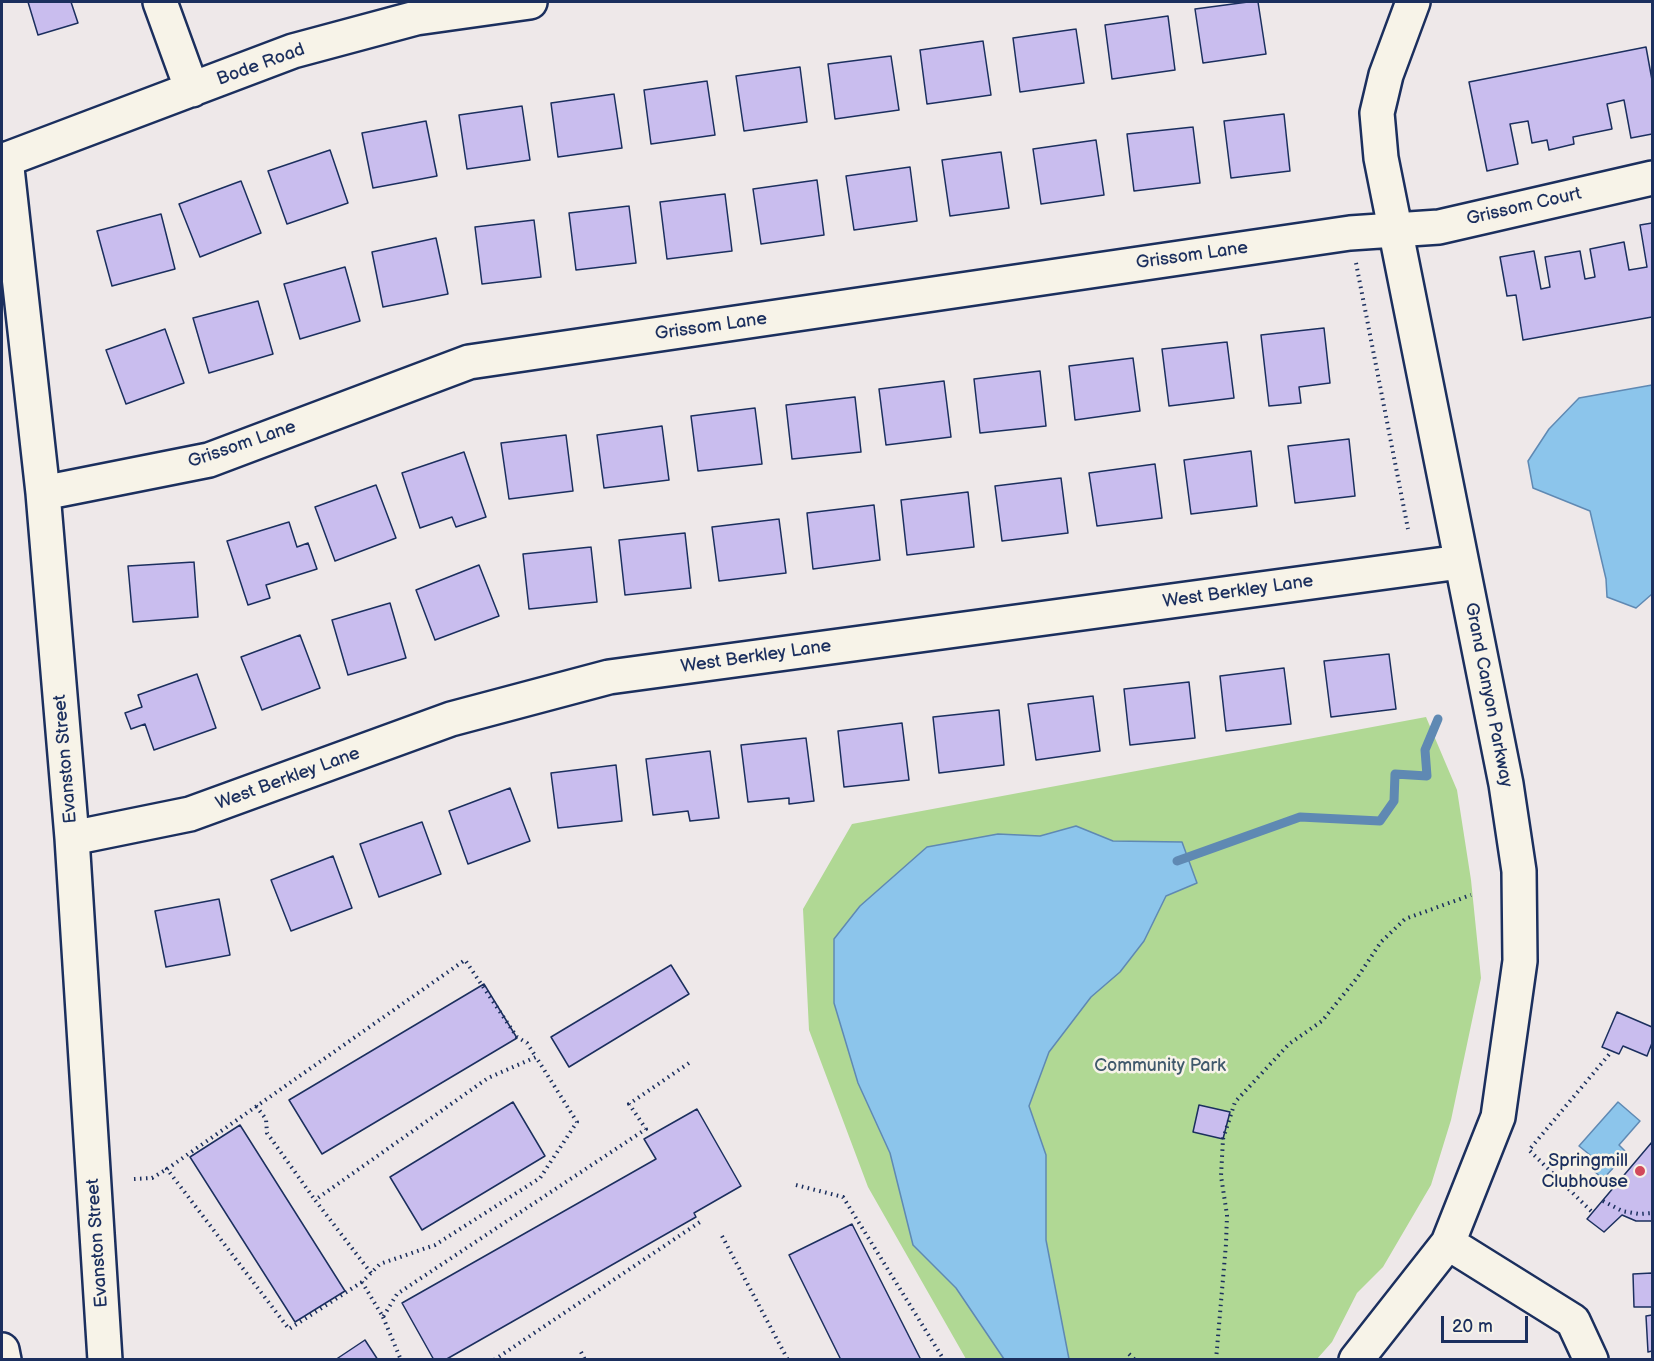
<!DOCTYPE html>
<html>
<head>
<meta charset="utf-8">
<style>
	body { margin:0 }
	#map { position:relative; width:1654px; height:1361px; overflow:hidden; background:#eee8e9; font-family:"Balsamiq Sans",sans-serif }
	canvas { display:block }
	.frame { position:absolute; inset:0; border:3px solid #1b2f5e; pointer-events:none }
	.scale { position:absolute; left:1441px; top:1316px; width:87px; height:27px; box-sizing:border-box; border:3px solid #1b2f5e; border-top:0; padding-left:8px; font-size:18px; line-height:21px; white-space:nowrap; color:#1b2f5e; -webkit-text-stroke:4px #f7f3e8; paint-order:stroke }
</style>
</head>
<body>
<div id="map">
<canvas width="1654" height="1361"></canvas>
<div class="frame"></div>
<div class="scale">20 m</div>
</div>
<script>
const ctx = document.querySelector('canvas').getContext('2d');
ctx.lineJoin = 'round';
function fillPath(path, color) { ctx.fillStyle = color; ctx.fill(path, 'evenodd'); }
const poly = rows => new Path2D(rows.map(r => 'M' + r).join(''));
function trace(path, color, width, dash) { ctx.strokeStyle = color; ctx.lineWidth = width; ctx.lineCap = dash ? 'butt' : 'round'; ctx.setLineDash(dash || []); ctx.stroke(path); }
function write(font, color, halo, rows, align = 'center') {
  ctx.font = font + ' "Balsamiq Sans",sans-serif'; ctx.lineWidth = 5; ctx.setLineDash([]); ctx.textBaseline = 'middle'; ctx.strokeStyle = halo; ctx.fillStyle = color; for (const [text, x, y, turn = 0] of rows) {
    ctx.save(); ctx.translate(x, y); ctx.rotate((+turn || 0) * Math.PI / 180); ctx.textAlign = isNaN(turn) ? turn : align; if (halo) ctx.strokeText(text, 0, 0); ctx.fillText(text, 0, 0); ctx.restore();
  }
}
fillPath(poly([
	[1426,717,1457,790,1471,880,1481,978,1451,1120,1431,1185,1383,1267,1357,1293,1332,1342,1317,1359,966,1359,868,1187,809,1030,803,909,852,824]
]), '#b0d894');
const water = poly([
	[1652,385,1652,594,1636,608,1607,597,1606,579,1590,511,1533,488,1528,461,1549,429,1579,398,1652,385],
	[1076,826,1113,841,1182,842,1197,883,1166,896,1144,941,1120,972,1091,997,1049,1052,1029,1106,1046,1155,1046,1240,1069,1359,1004,1359,956,1288,913,1245,890,1153,858,1083,834,1003,834,939,860,906,927,847,998,834,1040,836,1076,826],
	[1618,1102,1640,1121,1619,1145,1627,1153,1603,1179,1584,1162,1590,1155,1579,1146,1618,1102]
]);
fillPath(water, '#8cc5eb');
trace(water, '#5f89b3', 1.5);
trace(poly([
	[1177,861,1300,817,1380,821,1394,801,1395,774,1427,776,1425,750,1438,719]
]), '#5f89b3', 9);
const building = poly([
	[28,2,71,2,78,23,38,35,28,2],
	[1248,2,1258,2,1266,54,1203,63,1195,9,1248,2],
	[1168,16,1175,70,1112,79,1105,25,1168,16],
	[1076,29,1084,83,1020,92,1013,38,1076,29],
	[983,41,991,95,927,104,920,50,983,41],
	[1646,47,1652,80,1652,134,1631,138,1624,100,1607,104,1612,129,1573,137,1574,144,1549,150,1547,140,1532,143,1528,121,1510,124,1518,164,1487,171,1469,82,1646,47],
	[891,56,899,110,835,119,828,64,891,56],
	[800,67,807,122,744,131,736,76,800,67],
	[707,81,715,135,651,144,644,90,707,81],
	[614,94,622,148,558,157,551,103,614,94],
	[522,106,530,160,467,169,459,115,522,106],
	[1284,114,1290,171,1231,178,1224,121,1284,114],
	[426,121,437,176,373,188,362,133,426,121],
	[1193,127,1200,183,1134,191,1127,134,1193,127],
	[1096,140,1104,195,1041,204,1033,149,1096,140],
	[330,150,348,203,287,224,268,171,330,150],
	[1001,152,1009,208,950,216,942,160,1001,152],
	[910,167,917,221,854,230,846,176,910,167],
	[817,180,824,235,761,244,753,189,817,180],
	[241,181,261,233,200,257,179,204,241,181],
	[725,194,732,251,667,259,660,202,725,194],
	[629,206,636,263,576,270,569,213,629,206],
	[161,214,175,269,112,286,97,231,161,214],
	[534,220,541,277,482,284,475,227,534,220],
	[1652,223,1652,317,1523,340,1516,295,1507,296,1500,257,1534,251,1541,289,1550,287,1545,257,1580,251,1585,279,1595,277,1590,249,1624,242,1629,270,1647,267,1640,225,1652,223],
	[436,238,448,294,383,307,372,252,436,238],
	[345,267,360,321,300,339,284,284,345,267],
	[258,301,273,354,209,373,193,318,258,301],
	[1324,328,1330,383,1299,387,1301,403,1269,406,1261,335,1324,328],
	[165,329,184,383,126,404,106,350,165,329],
	[1227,342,1234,398,1169,406,1162,349,1227,342],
	[1133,358,1140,411,1075,420,1069,366,1133,358],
	[1040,371,1046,426,980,433,974,379,1040,371],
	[944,381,951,437,886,445,879,389,944,381],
	[855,397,861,452,792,459,786,405,855,397],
	[755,408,762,464,698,471,691,416,755,408],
	[662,426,669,480,604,488,597,435,662,426],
	[566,435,573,491,509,499,501,443,566,435],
	[1349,439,1355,496,1295,503,1288,446,1349,439],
	[1251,451,1257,506,1191,514,1184,460,1251,451],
	[464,452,486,517,456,527,452,517,420,528,402,473,464,452],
	[1155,464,1162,518,1097,526,1089,473,1155,464],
	[1061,478,1068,533,1002,541,995,486,1061,478],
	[376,485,396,538,335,561,315,507,376,485],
	[968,492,974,547,907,555,901,500,968,492],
	[874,505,880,560,813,569,807,513,874,505],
	[779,519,786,573,719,581,712,527,779,519],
	[289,522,297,547,308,543,317,569,266,585,270,598,248,605,227,541,289,522],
	[685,533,691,588,625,595,619,540,685,533],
	[591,547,597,602,529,609,523,554,591,547],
	[194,562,198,617,133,622,128,566,194,562],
	[479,565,499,616,435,640,416,590,479,565],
	[390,603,406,658,348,675,332,620,390,603],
	[300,635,320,688,262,710,241,657,300,635],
	[1389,654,1396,709,1331,717,1324,661,1389,654],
	[1284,668,1291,724,1226,731,1220,676,1284,668],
	[197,674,216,728,154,750,145,724,131,729,125,713,142,707,138,695,197,674],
	[1189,682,1195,738,1130,745,1124,689,1189,682],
	[1093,696,1100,751,1036,760,1028,704,1093,696],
	[999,710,1004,765,939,773,933,717,999,710],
	[902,723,909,780,844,787,838,731,902,723],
	[806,738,814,801,789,804,789,798,748,802,741,745,806,738],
	[710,751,719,818,690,821,688,811,653,815,646,759,710,751],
	[616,765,622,821,558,828,551,773,616,765],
	[510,788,530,841,468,864,449,811,510,788],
	[422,822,441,874,379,897,360,844,422,822],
	[333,856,352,908,291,931,271,880,333,856],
	[219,899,230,955,166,967,155,911,219,899],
	[671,965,689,994,569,1067,551,1037,671,965],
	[484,984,517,1038,322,1154,289,1100,484,984],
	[1617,1012,1652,1027,1652,1043,1647,1056,1623,1046,1619,1054,1602,1047,1617,1012],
	[513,1102,545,1156,422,1230,390,1177,513,1102],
	[1199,1105,1230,1112,1223,1139,1193,1132,1199,1105],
	[697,1109,741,1186,694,1213,696,1217,445,1360,434,1360,402,1303,656,1159,644,1139,697,1109],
	[240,1125,345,1291,295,1322,190,1157,240,1125],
	[1652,1142,1652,1221,1636,1221,1622,1215,1604,1232,1587,1219,1652,1142],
	[852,1224,921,1360,841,1360,789,1255,852,1224],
	[1652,1273,1652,1307,1634,1307,1633,1274,1652,1273],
	[1652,1315,1652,1351,1648,1352,1646,1316,1652,1315],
	[365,1340,378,1360,335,1360,365,1340]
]);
fillPath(building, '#c9bdee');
trace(building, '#1b2f5e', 1.5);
const minor = poly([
	[160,2,192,90],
	[6,159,43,493,72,838,105,1360],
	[2,161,293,51,416,18,530,2],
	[43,493,209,460,469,362,1350,233,1439,227,1652,178],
	[72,838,190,814,451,719,609,677,1460,562],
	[1448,1243,1573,1321,1591,1360],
	[2,1350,4,1360],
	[1356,1360,1448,1243,1498,1117,1520,961,1519,871,1506,784,1381,158,1377,113,1386,75,1413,2]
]);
trace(minor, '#1b2f5e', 38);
trace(poly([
	[1356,263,1408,529],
	[256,1106,266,1119,267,1133,315,1200],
	[134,1179,152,1178,167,1169],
	[796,1185,843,1197,944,1360],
	[1603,1201,1622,1211,1639,1214,1652,1213],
	[1591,1211,1529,1150,1612,1051],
	[722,1236,788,1360],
	[371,1273,315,1200,488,1078,536,1057,577,1122,540,1178,435,1245,380,1264,362,1282,383,1317,397,1294,646,1129,629,1104,692,1061],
	[362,1282,289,1329,167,1169,465,960,517,1037,527,1043,536,1057],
	[383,1317,401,1360],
	[581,1352,585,1360],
	[1129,1354,1135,1360],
	[494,1360,703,1220],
	[1216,1360,1226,1244,1227,1215,1221,1176,1223,1139,1235,1102,1289,1044,1322,1021,1357,978,1381,942,1405,919,1471,895]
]), '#1b2f5e', 4, [1.5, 4.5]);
trace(minor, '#f7f3e8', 33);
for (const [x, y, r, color] of [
	[1640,1171,6,"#d1495b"]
]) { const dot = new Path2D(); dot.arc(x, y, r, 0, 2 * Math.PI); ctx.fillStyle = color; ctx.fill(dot); trace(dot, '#f7f3e8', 2); }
write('18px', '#1b2f5e', '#f7f3e8', [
	["Bode Road",261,65,-20],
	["Grissom Court",1524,207,-13],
	["Grissom Lane",1192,256,-8],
	["Grissom Lane",711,327,-8],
	["Grissom Lane",242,445,-19],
	["West Berkley Lane",1238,592,-8],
	["West Berkley Lane",756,657,-8],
	["Grand Canyon Parkway",1488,695,79],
	["Evanston Street",66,759,-95],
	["West Berkley Lane",288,779,-20],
	["Evanston Street",98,1243,-94]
]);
write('18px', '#40596c', '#f7f3e8', [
	["Community Park",1160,1066]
]);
write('18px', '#1b2f5e', '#f7f3e8', [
	["Springmill",1628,1161],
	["Clubhouse",1628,1182]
], 'right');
</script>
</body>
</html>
